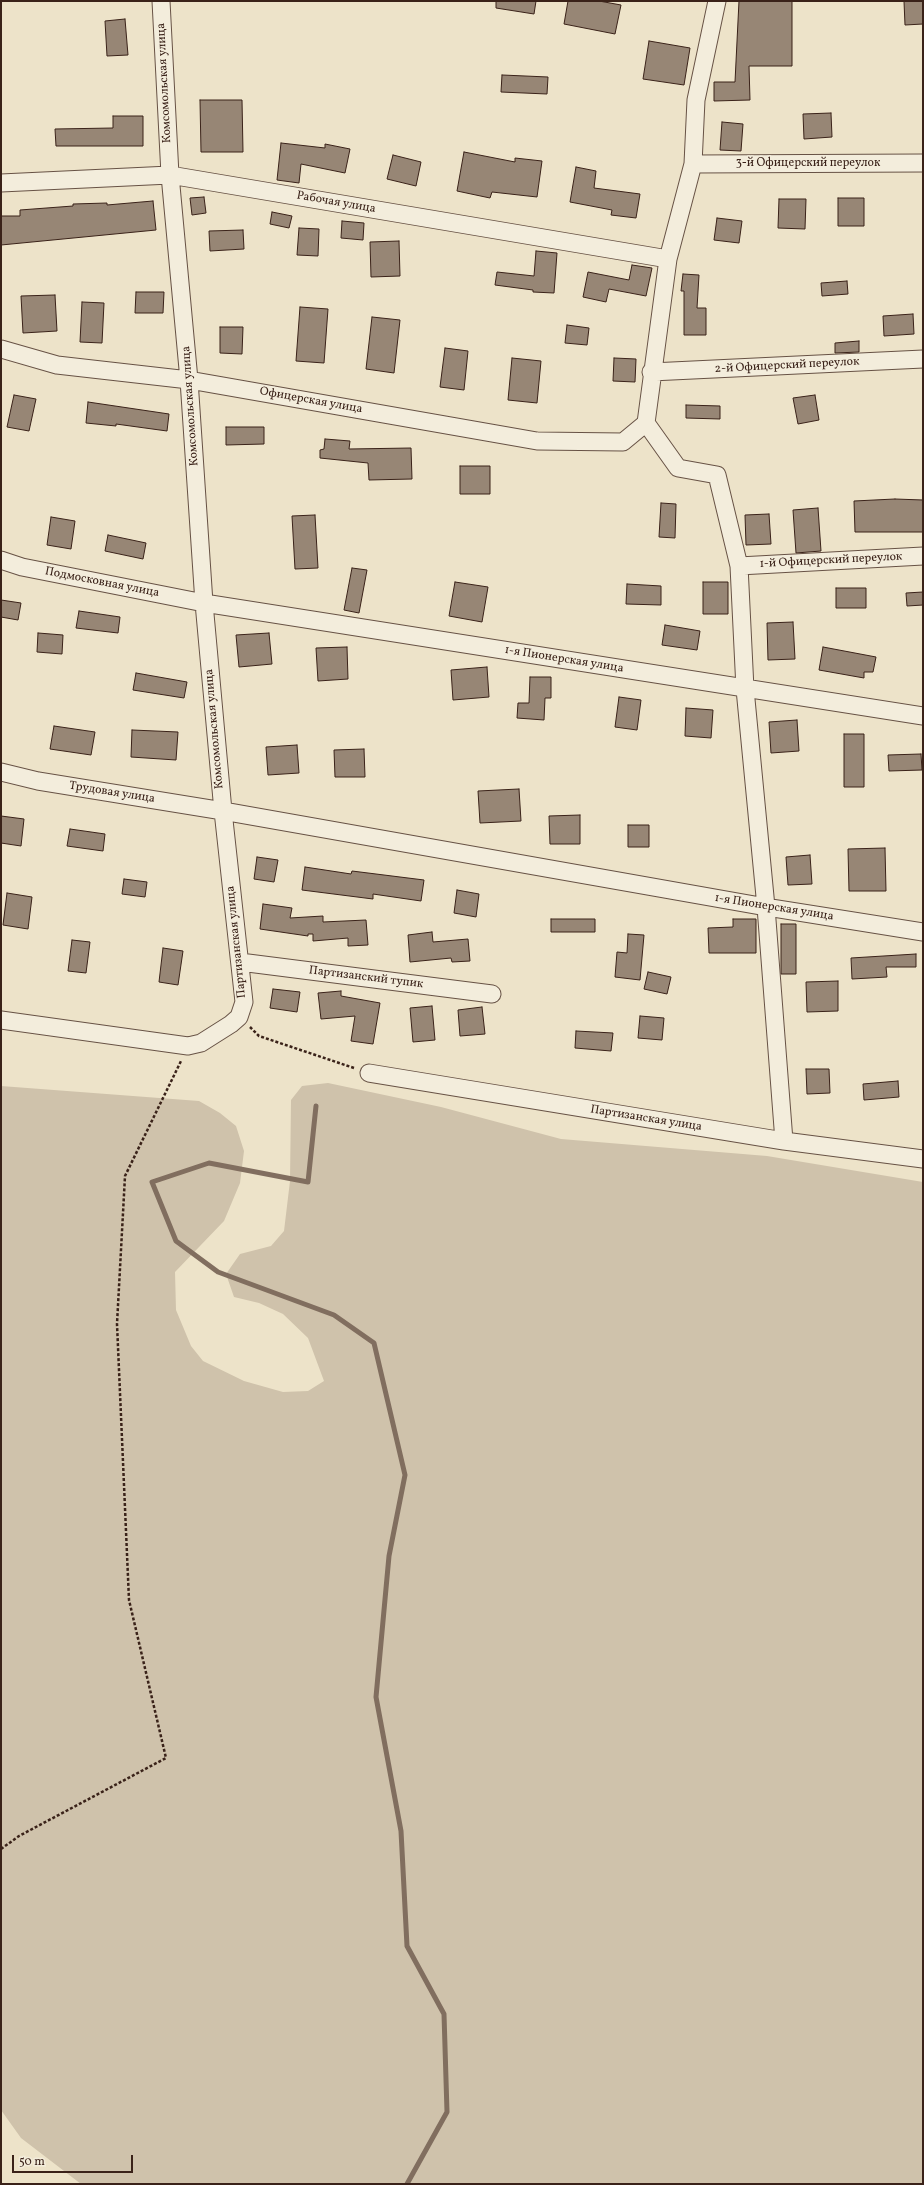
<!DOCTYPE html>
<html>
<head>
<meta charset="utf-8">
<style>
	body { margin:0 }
	#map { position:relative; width:924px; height:2185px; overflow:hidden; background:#ede3c9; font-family:Vollkorn,serif }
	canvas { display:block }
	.frame { position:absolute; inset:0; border:2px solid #3a2219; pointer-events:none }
	.scale { position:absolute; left:12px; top:2155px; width:121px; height:18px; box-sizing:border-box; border:2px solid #3a2219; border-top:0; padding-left:5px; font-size:12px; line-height:14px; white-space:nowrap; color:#3a2219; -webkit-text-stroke:3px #f3eddc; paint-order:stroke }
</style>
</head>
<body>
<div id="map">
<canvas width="924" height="2185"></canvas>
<div class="frame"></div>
<div class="scale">50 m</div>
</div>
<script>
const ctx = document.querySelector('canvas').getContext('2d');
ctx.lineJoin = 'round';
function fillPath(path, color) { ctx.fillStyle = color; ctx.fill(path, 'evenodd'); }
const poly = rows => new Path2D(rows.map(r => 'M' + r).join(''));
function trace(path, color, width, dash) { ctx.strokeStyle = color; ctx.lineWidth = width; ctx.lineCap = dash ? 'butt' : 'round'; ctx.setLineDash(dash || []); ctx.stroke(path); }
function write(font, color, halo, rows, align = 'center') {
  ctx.font = font + ' Vollkorn,serif'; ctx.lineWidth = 3; ctx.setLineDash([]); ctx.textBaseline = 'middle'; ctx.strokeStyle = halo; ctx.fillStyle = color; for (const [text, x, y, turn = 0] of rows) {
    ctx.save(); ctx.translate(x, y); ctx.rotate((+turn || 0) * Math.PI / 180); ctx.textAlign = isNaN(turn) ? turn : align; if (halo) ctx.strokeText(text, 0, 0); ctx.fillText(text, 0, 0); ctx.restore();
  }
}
fillPath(poly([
	[328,1083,441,1107,561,1139,767,1156,923,1182,923,2184,81,2184,21,2138,1,2110,1,1086,199,1101,220,1113,236,1126,244,1151,240,1183,224,1221,175,1272,176,1310,191,1346,203,1361,244,1381,283,1392,308,1391,324,1381,308,1338,283,1314,259,1303,234,1297,226,1274,240,1254,271,1246,284,1231,290,1181,291,1100,302,1086]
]), '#cfc2ab');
trace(poly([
	[316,1106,308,1182,209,1163,152,1182,176,1241,218,1272,334,1315,374,1343,405,1475,389,1556,376,1697,401,1831,407,1946,444,2014,447,2112,407,2184]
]), '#816e5f', 5);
const building = poly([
	[496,1,536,1,534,14,496,8,496,1],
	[568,1,599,1,621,5,615,34,564,24,568,1],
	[739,1,792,1,792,66,749,66,750,100,714,101,714,82,735,82,739,1],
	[904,1,923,1,923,24,905,25,904,1],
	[125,19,128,55,107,56,105,21,125,19],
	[649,41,690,48,684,85,643,79,649,41],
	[502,75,548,77,547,94,501,92,502,75],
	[200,100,242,100,243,152,201,152,200,100],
	[831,113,832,137,804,139,803,114,831,113],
	[113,116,143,116,143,146,56,146,55,129,113,128,113,116],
	[722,122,743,124,741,151,720,150,722,122],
	[281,143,325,148,325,144,350,149,345,173,301,164,299,183,277,180,281,143],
	[464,152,515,162,515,158,542,161,537,197,492,192,490,198,457,191,464,152],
	[393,155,421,162,416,186,387,179,393,155],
	[576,167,596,171,594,188,640,194,636,218,611,215,612,210,570,202,576,167],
	[204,197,206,213,192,215,190,198,204,197],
	[838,198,864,198,864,226,838,226,838,198],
	[779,199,806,199,805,229,778,228,779,199],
	[153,201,156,230,1,245,1,216,20,216,20,210,73,206,73,204,107,203,107,205,153,201],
	[272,212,292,216,289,228,270,224,272,212],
	[717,218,742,221,739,243,714,240,717,218],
	[342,221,364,223,363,240,341,238,342,221],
	[299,228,319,229,318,256,297,255,299,228],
	[243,230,244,249,210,251,209,231,243,230],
	[399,241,400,276,371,277,370,242,399,241],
	[536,251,557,253,554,293,533,292,533,290,495,285,497,272,534,276,536,251],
	[632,265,652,268,646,296,609,289,606,302,583,297,588,272,629,280,632,265],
	[683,274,699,275,697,308,706,308,706,335,684,335,684,291,681,291,683,274],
	[847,281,848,294,822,296,821,283,847,281],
	[136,292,164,292,163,313,135,313,136,292],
	[55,295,57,331,23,333,21,296,55,295],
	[82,302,104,303,102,343,80,342,82,302],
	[300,307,328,309,324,363,296,361,300,307],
	[913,314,914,334,884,336,883,316,913,314],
	[372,317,400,320,394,373,366,369,372,317],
	[567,325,589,328,587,345,565,343,567,325],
	[220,327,243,327,242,354,220,353,220,327],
	[859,341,859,352,835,353,835,343,859,341],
	[445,348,468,351,464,390,440,387,445,348],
	[512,358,541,361,537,403,508,400,512,358],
	[614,358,636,359,635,382,613,381,614,358],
	[14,395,36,399,29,431,7,427,14,395],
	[815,395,819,420,798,424,793,398,815,395],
	[88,402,169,414,167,431,116,424,116,426,86,423,88,402],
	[686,405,720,406,720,419,686,418,686,405],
	[226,427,264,427,264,444,226,445,226,427],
	[325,439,350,441,349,449,411,448,412,479,369,480,368,463,320,458,320,450,324,449,325,439],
	[460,466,490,466,490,494,460,494,460,466],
	[895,499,923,500,923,532,855,532,854,501,895,499],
	[661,503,676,504,675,538,659,537,661,503],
	[818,508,821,551,796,553,793,510,818,508],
	[769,514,771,544,746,545,745,515,769,514],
	[315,515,318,568,295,569,292,516,315,515],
	[51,517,75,521,71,549,47,545,51,517],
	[108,535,146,543,143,559,105,551,108,535],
	[352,568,367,570,359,613,344,610,352,568],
	[455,582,488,587,482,622,449,616,455,582],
	[703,582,728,582,728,614,703,614,703,582],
	[627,584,661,586,661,605,626,604,627,584],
	[836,588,866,588,866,608,836,608,836,588],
	[923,592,923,605,907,606,906,593,923,592],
	[1,600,21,603,18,620,1,617,1,600],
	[79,611,120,617,118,633,76,628,79,611],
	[793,622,795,659,768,660,767,623,793,622],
	[665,625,700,631,697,650,662,645,665,625],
	[38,633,63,635,62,654,37,652,38,633],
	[269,633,272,664,239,667,236,635,269,633],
	[347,647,348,679,318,681,316,648,347,647],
	[823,647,876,657,873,672,864,672,864,678,819,670,823,647],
	[487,667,489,697,453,700,451,670,487,667],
	[136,673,187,682,184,698,133,690,136,673],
	[530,677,551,677,551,698,545,698,544,720,517,718,518,703,529,703,530,677],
	[619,697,641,700,637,730,615,727,619,697],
	[686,708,713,710,711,738,685,736,686,708],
	[797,720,799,751,771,753,769,722,797,720],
	[54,726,95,732,91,755,50,749,54,726],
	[132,730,178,732,176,760,131,757,132,730],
	[844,734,864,734,864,787,844,787,844,734],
	[297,745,299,773,268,775,266,747,297,745],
	[364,749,365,777,335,777,334,750,364,749],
	[921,754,922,770,889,771,888,755,921,754],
	[519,789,521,821,480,823,478,791,519,789],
	[580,815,580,844,550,844,549,816,580,815],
	[1,816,24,819,21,846,1,843,1,816],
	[628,825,649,825,649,847,628,847,628,825],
	[70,829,105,834,103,851,67,846,70,829],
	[885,848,886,891,849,891,848,849,885,848],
	[810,855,812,884,788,885,786,857,810,855],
	[257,857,278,860,274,882,254,879,257,857],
	[305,867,351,874,352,871,424,880,421,901,373,894,373,899,302,890,305,867],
	[124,879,147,882,145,897,122,894,124,879],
	[457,890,479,894,476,917,454,913,457,890],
	[7,893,32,897,28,929,3,925,7,893],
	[263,904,292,908,290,918,323,916,323,922,366,920,368,945,348,946,348,938,313,941,313,934,308,934,308,936,260,929,263,904],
	[551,919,595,919,595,932,551,932,551,919],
	[733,919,756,919,756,953,709,953,708,928,733,927,733,919],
	[781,924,796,924,796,974,781,974,781,924],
	[432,932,433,942,468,939,470,961,452,962,451,958,410,962,408,935,432,932],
	[628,934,644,935,640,980,615,977,617,952,627,953,628,934],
	[72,940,90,942,86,973,68,971,72,940],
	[163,948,183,951,178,985,159,982,163,948],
	[916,954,916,967,886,967,887,977,852,979,851,958,916,954],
	[648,972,671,977,667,994,644,989,648,972],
	[838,981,838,1011,807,1012,806,982,838,981],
	[273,989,300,992,297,1012,270,1008,273,989],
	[341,991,341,996,380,1003,373,1044,351,1041,355,1016,321,1019,318,993,341,991],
	[432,1006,435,1040,413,1042,410,1008,432,1006],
	[482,1007,485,1034,460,1036,458,1010,482,1007],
	[640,1016,664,1018,662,1040,638,1038,640,1016],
	[576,1031,613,1033,611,1051,575,1048,576,1031],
	[806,1069,829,1069,830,1093,807,1094,806,1069],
	[898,1081,899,1097,864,1100,863,1084,898,1081]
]);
fillPath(building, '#978675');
trace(building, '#3a2219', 1);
const street = poly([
	[693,164,923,163],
	[1,183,170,175,668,259],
	[1,349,57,365,189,380,537,441,623,442,646,423,668,259,693,164,696,100,717,1],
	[651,372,923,359],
	[646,423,678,468,717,475,739,566,745,689,766,907,784,1141],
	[1,560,22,567,204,603,923,716],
	[739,566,923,556],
	[1,772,38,781,223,811,766,907,923,932],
	[240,962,492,994],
	[1,1020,188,1046,201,1043,231,1024,239,1017,244,1002,223,811,204,603,189,380,170,175,161,1],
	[369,1073,784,1141,923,1159]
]);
trace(street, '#675245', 19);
trace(poly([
	[250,1027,259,1036,354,1068],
	[1,1849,19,1836,166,1758,129,1600,117,1324,125,1176,181,1061]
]), '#3a2219', 2.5, [3, 2]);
trace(street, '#f3eddc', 17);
write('12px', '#3a2219', '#f3eddc', [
	["Комсомольская улица",165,83,-93],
	["3-й Офицерский переулок",808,164],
	["Рабочая улица",336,203,10],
	["2-й Офицерский переулок",787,366,-3],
	["Офицерская улица",311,401,10],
	["Комсомольская улица",191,406,-94],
	["1-й Офицерский переулок",831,561,-3],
	["Подмосковная улица",102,583,11],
	["1-я Пионерская улица",564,660,9],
	["Комсомольская улица",215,729,-95],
	["Трудовая улица",112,793,9],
	["1-я Пионерская улица",774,908,9],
	["Партизанская улица",237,942,-96],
	["Партизанский тупик",366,978,7],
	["Партизанская улица",646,1119,9]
]);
</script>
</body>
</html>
